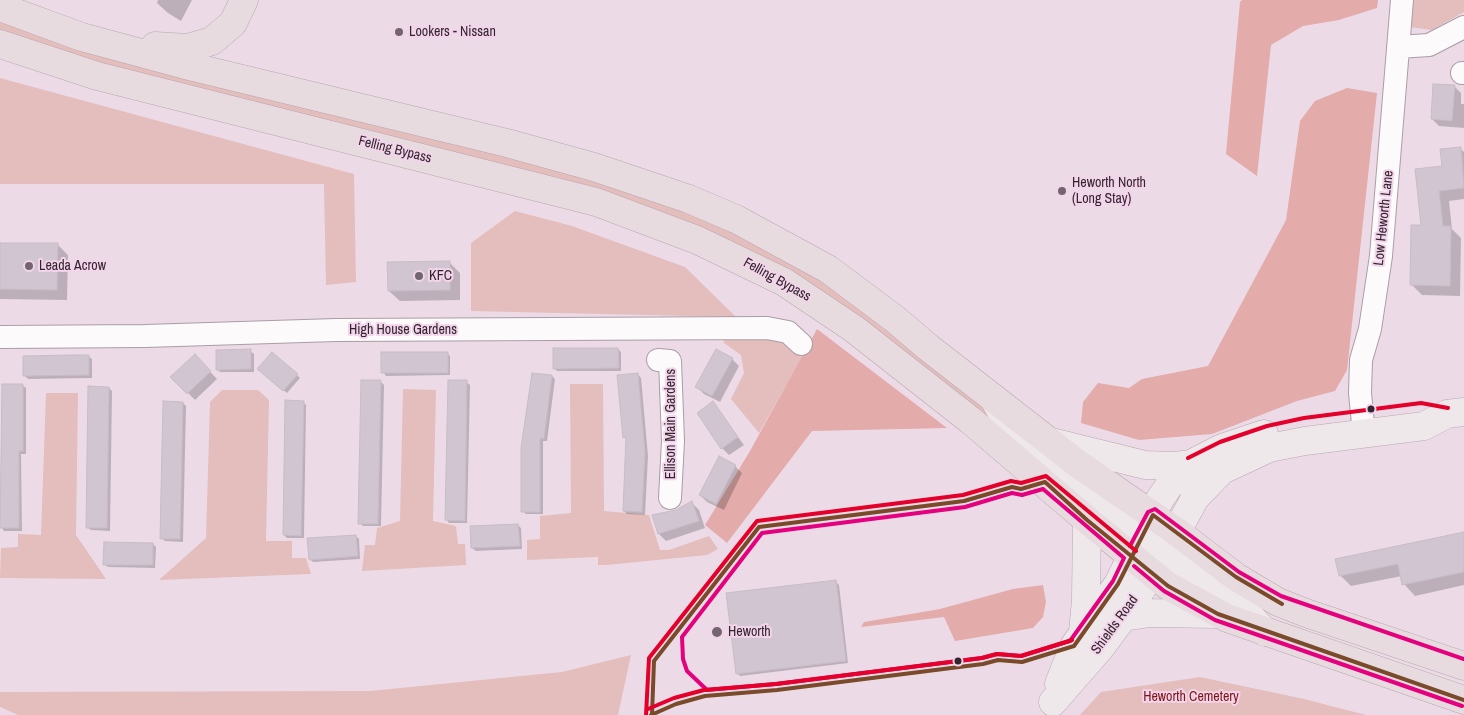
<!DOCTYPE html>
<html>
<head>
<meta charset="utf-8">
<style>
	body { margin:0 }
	canvas { display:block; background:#ecdbe7 }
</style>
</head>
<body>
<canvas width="1464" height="715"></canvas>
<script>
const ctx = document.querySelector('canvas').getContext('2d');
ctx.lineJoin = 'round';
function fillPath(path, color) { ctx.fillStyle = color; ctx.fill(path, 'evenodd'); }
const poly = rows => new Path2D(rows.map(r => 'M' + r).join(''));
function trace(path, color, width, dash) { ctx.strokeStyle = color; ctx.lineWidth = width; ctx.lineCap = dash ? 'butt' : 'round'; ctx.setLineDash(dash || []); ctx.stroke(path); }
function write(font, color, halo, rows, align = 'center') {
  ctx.font = font + ' "Archivo Narrow",sans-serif'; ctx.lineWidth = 4; ctx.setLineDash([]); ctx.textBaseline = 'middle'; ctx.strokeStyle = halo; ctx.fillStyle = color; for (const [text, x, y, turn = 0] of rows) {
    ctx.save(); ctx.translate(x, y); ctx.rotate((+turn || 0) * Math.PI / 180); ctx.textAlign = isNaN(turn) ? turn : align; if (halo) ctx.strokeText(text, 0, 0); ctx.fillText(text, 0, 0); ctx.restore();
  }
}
fillPath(poly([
	[1408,0,1464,0,1464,12,1432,30,1409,27],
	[0,20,539,163,642,196,723,226,809,268,1012,424,1007,431,798,276,97,68,0,33],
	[0,78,354,174,356,282,326,285,324,184,0,184],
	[515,211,572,226,685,267,736,317,471,311,471,243],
	[723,335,776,338,797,351,802,357,759,433,731,399,744,373,741,355,724,343],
	[570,384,603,384,604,511,649,515,660,550,669,550,709,536,718,549,707,555,607,565,598,565,598,557,527,560,527,540,540,539,540,516,571,513],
	[403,389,436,390,433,521,456,526,458,544,465,544,466,565,362,571,365,545,375,545,377,528,400,521],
	[222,390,258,390,269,400,266,541,292,541,292,558,306,558,311,574,159,580,206,538,210,402],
	[46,393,78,393,76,535,106,579,0,578,1,548,18,547,18,534,41,535],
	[631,655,618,715,18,715,0,707,0,692,370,691,562,672],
	[1200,677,1304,699,1366,715,1080,715,1101,692]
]), '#e4bdbd');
fillPath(poly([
	[1242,0,1378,0,1377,8,1339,20,1303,26,1271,45,1257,176,1226,154,1240,2],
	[1347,88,1377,93,1347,370,1335,391,1297,401,1212,434,1139,440,1081,423,1083,402,1098,383,1129,388,1142,379,1208,366,1286,220,1300,121,1315,101],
	[817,329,947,428,812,431,727,543,705,525,750,451],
	[1043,585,1046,602,1043,617,1033,628,955,641,944,617,861,627,864,622,940,609,1013,589]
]), '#e3abaa');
fillPath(poly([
	[158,0,192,0,181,21,168,13,157,3],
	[1454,86,1461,93,1461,104,1464,104,1464,128,1439,126,1432,119],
	[1460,148,1464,152,1464,199,1449,201,1452,229,1461,238,1460,296,1422,295,1411,284,1422,226,1443,167],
	[0,244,57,244,68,255,67,300,0,299],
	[449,262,460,273,460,300,400,301,389,291],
	[618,349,621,352,621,371,557,371,554,368],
	[250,351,254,354,254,372,220,372,217,369],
	[447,353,450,356,450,375,386,376,383,372],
	[88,356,92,359,92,378,28,379,24,375],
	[195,356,217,379,195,400,172,377],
	[732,359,739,366,720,402,704,394,697,387],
	[262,372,297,375,300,378,287,393],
	[638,374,641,378,648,456,645,515,627,514,624,511,627,440,624,437],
	[552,376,555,379,547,441,543,441,543,514,526,514,523,511],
	[381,382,384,385,381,526,363,526,360,523],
	[466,382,470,385,467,523,449,523,446,519],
	[22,385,26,388,26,454,21,454,22,531,4,531,1,527],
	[109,388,112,391,110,531,91,530,87,527],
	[303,402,306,405,304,538,287,538,284,535],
	[183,403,186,406,183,542,165,541,161,538],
	[713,403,744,445,729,455,722,448],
	[735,466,742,473,724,510,707,502,700,495],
	[692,503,699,510,705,528,666,541,659,534,676,511],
	[518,525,521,528,522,549,476,551,472,548],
	[1464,533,1464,585,1415,596,1404,584,1402,576,1351,586,1340,575],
	[356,536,359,539,360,559,313,562,310,559],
	[153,544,156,547,155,568,108,567,104,564],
	[836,582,839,585,848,663,740,676,737,673]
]), '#0003');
const building = poly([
	[1433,84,1455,85,1452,121,1431,119,1433,84],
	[1461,147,1464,188,1439,191,1443,226,1451,226,1450,286,1410,285,1411,225,1421,225,1415,169,1442,166,1440,149,1461,147],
	[0,243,58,243,57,290,0,289,0,243],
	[450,261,450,290,388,291,387,262,450,261],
	[553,348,618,348,619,368,553,369,553,348],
	[251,349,251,369,216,370,216,350,251,349],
	[716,349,733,358,712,396,695,387,716,349],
	[272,352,298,374,283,391,257,369,272,352],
	[381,352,448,352,448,373,381,373,381,352],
	[195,354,211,371,187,394,170,377,195,354],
	[72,355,89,355,89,375,23,376,23,356,72,355],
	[532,373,552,375,544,439,540,438,540,512,521,512,521,448,532,373],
	[638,373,645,452,642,512,623,511,626,437,623,438,617,375,638,373],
	[361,380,381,380,378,524,358,524,361,380],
	[448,380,467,380,465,521,445,520,448,380],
	[2,384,23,384,23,451,19,451,19,528,0,528,2,384],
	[88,386,109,387,107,528,86,528,88,386],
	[285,400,304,401,301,536,283,535,285,400],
	[163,401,183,402,180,539,160,539,163,401],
	[713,401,738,437,721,449,697,413,713,401],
	[719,456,736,465,716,504,699,495,719,456],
	[692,501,699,521,658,534,652,515,676,510,692,501],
	[518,524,520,546,471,548,470,526,518,524],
	[1464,532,1464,572,1402,585,1398,564,1339,576,1335,559,1464,532],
	[356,535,358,556,309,560,307,538,356,535],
	[104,542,153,543,153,565,103,565,104,542],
	[836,580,846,661,736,674,726,593,836,580]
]);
fillPath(building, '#d0c5d0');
trace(building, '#c7bcc7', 1);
const minor = poly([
	[1398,47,1429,45,1464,27],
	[1462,73,1464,73],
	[0,337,145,336,336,330,767,328,788,332,801,344],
	[658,360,670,361,673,441,670,498],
	[1364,434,1360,393,1361,360,1370,329,1381,256,1402,0]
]);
const major = poly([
	[994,399,1013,432,1101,503,1140,540,1149,554],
	[1052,442,1145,465,1175,466,1191,464,1222,448,1264,434],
	[1154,542,1164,555,1238,604,1265,632],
	[1123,617,1150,613,1218,614],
	[1083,632,1086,600,1087,520],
	[1059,684,1074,646,1118,584,1160,499,1169,486,1191,464],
	[1053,702,1101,647,1123,617,1164,555,1195,498,1222,470,1269,448,1305,441,1424,426,1447,414,1464,412]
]);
const highway = poly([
	[0,7,82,37,193,67,507,143,594,167,689,199,736,219,828,269,895,319,929,348,1078,464,1177,532,1236,577,1278,602,1306,613,1464,666],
	[0,44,97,76,596,202,697,240,784,282,854,329,970,420,1087,520,1168,586,1227,618,1464,700],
	[155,46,188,48,212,41,233,23,244,0]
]);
trace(minor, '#aa9da6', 24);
trace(major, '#b8a6ae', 29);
trace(highway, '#b8a6ae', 29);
trace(minor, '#fcfafb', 22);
trace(major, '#efe8eb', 28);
trace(highway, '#e8dbdf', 28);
trace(poly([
	[651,715,676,704,705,696,777,690,983,664,998,660,1022,662,1074,646,1118,584,1153,515,1236,577,1282,604],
	[652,715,654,661,759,527,964,501,1012,487,1021,489,1045,482,1087,520,1168,586,1218,614,1464,700]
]), '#7a4b2a', 4);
trace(poly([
	[1043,489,1124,558,1113,581,1070,641,1021,656,997,654,982,658,776,684,707,690,687,671,683,659,682,637,762,533,965,507,1012,493,1022,495,1043,489],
	[1130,546,1148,512,1155,509,1239,572,1281,596,1464,659],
	[1134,566,1164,591,1215,620,1462,706]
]), '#e5007d', 4);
trace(poly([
	[1188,458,1220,442,1267,426,1304,418,1421,403,1448,408],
	[648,709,674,698,704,690,776,684,982,658,997,654,1021,656,1072,640],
	[646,715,649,658,757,521,963,495,1011,481,1021,483,1046,476,1136,551]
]), '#e4002b', 4);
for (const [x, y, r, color] of [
	[399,32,5,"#72656f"],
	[1062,191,5,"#72656f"],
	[29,266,5,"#72656f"],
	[419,276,5,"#72656f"],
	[1371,409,4.5,"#31262e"],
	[717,632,6,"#72656f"],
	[958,661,4.5,"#31262e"]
]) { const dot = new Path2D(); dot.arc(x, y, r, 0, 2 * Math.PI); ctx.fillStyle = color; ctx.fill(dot); trace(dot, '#f3d4ea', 2); }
write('14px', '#31262e', '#f3d4ea', [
	["Lookers - Nissan",409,32],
	["Heworth North",1072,183],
	["(Long Stay)",1072,199],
	["Leada Acrow",39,266],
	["KFC",429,276],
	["Heworth",728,632]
], 'left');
write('14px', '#31262e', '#f3d4ea', [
	["Felling Bypass",395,150,14],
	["Low Heworth Lane",1384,218,-84],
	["Felling Bypass",777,280,29],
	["High House Gardens",403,330],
	["Ellison Main Gardens",671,424,-90],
	["Shields Road",1115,625,-54]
]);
write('14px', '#7d1612', '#f3d4ea', [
	["Heworth Cemetery",1191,697]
]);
</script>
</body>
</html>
